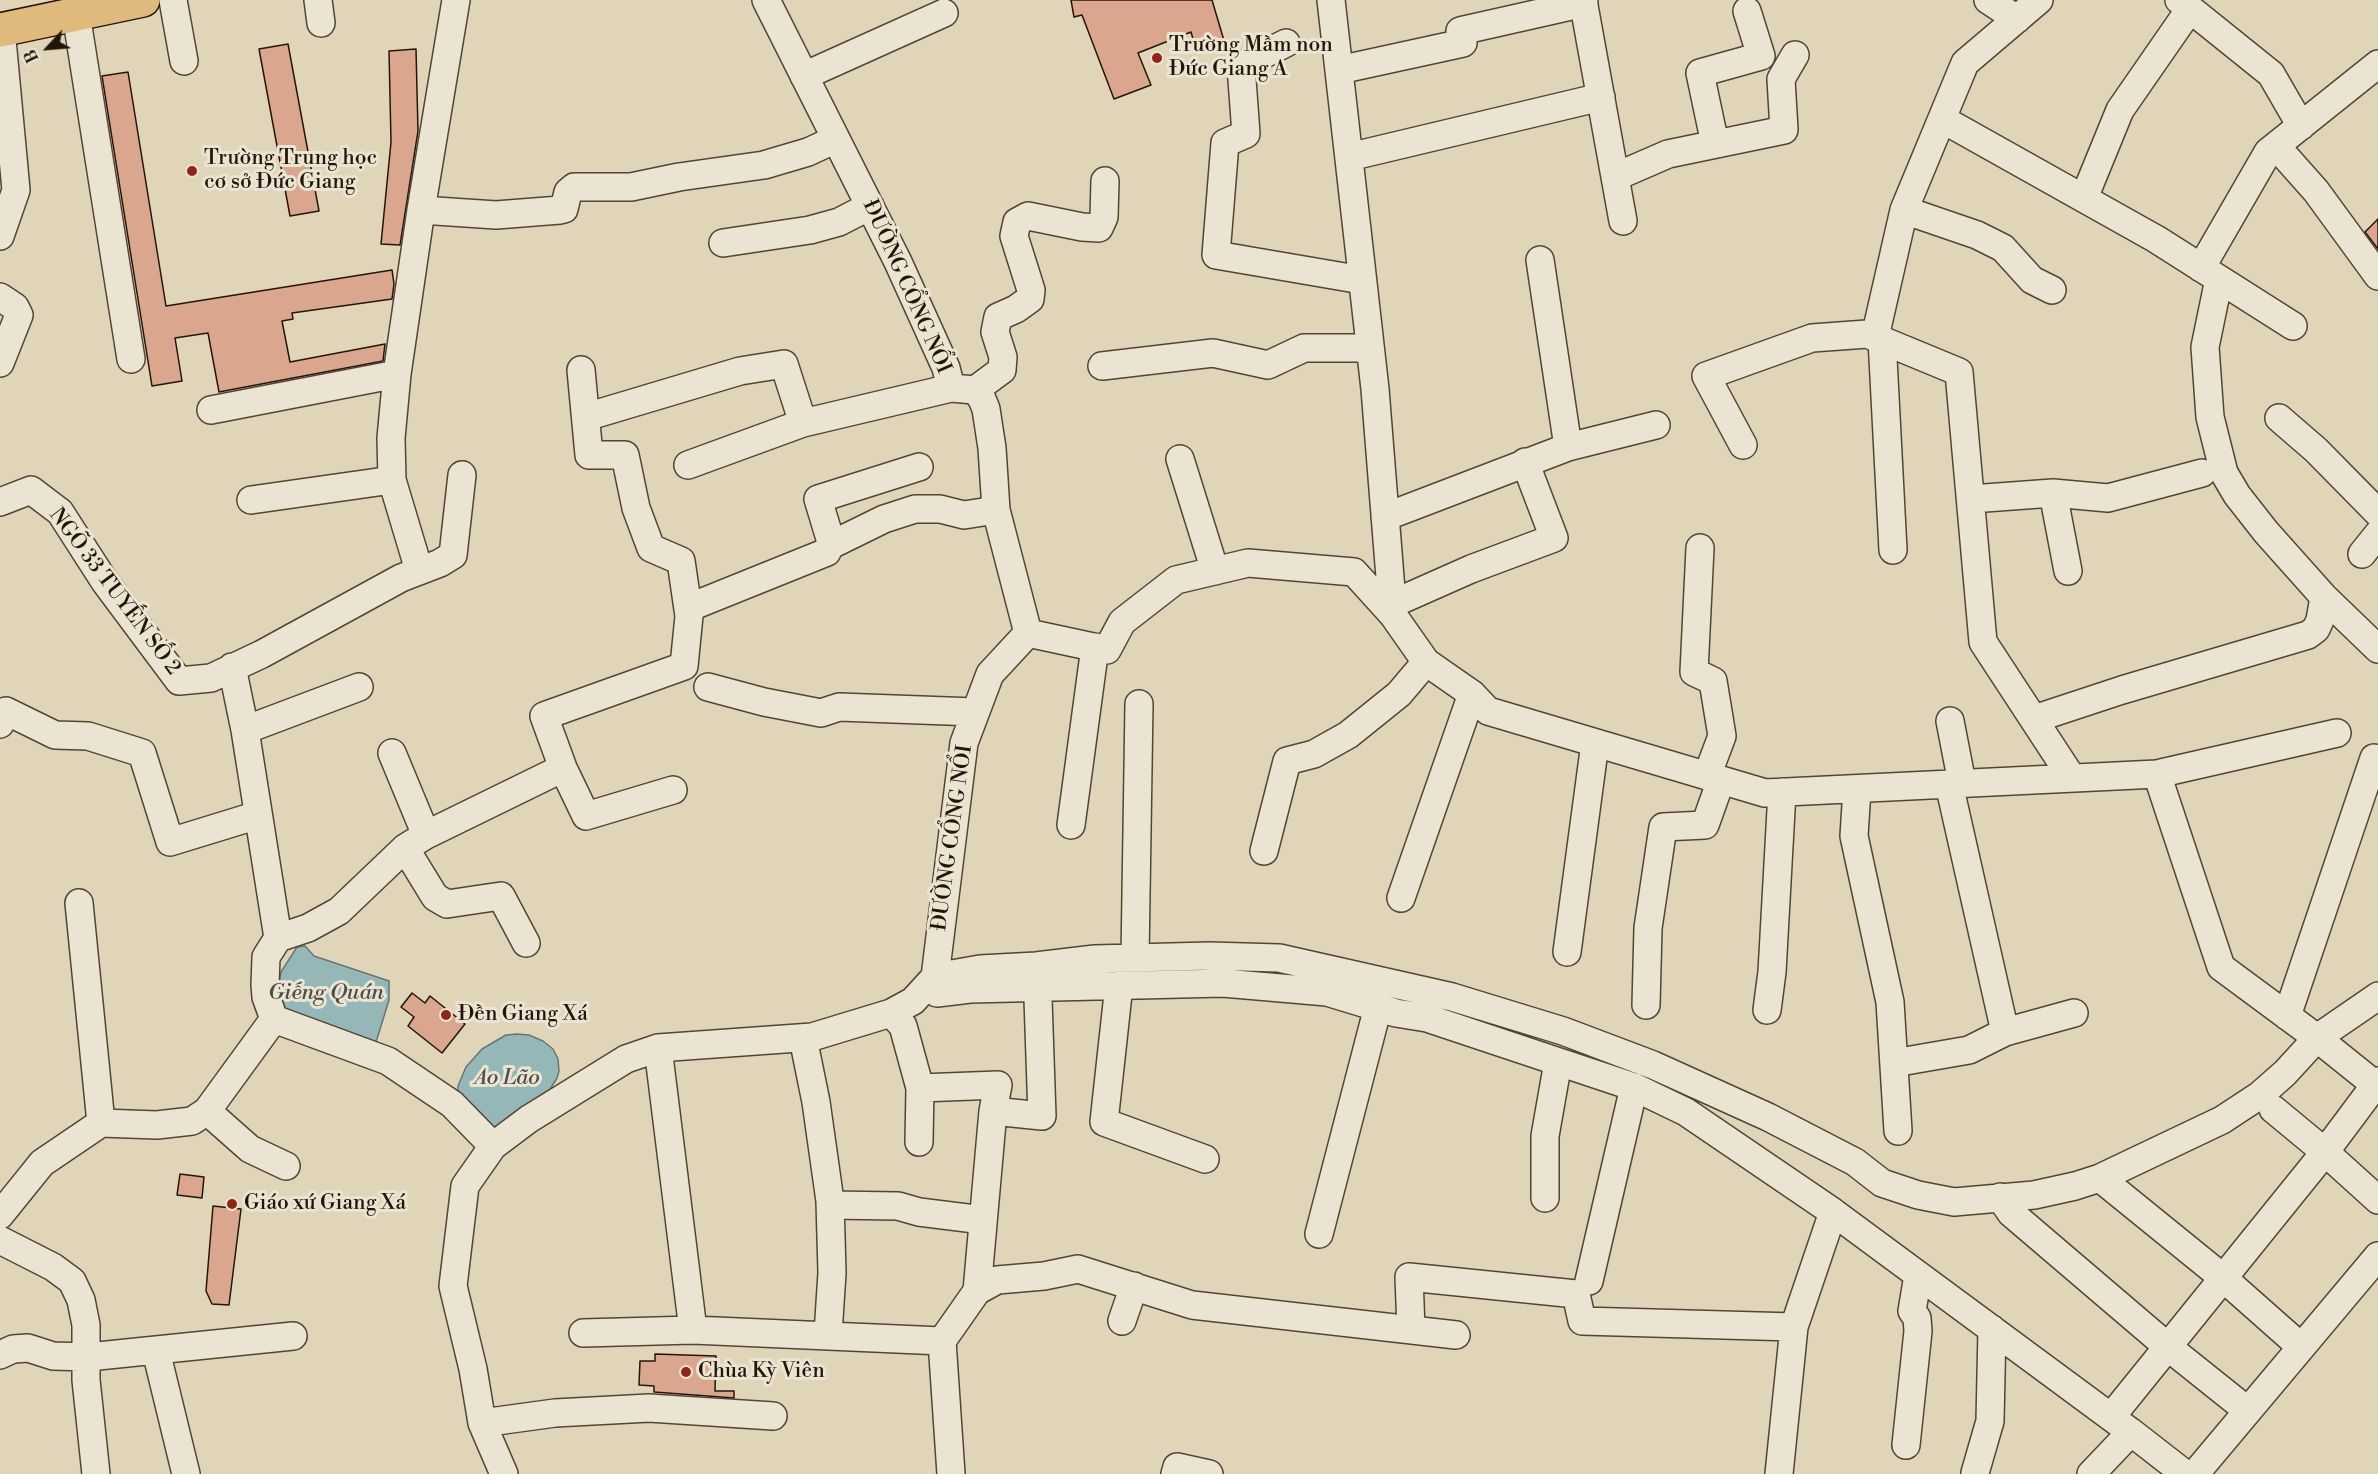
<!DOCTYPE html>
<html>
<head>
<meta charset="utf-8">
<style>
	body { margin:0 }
	#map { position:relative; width:2378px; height:1474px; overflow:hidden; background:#e0d5b9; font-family:"Libre Bodoni",serif }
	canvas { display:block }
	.north { position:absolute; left:18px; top:18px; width:60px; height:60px; -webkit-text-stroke:4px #ebe4d2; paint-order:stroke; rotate:244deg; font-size:16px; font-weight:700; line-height:24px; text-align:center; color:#24150b }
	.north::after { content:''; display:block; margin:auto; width:21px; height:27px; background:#24150b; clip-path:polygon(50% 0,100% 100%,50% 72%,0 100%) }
</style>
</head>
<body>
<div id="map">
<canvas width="2378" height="1474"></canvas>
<div class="north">B</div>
</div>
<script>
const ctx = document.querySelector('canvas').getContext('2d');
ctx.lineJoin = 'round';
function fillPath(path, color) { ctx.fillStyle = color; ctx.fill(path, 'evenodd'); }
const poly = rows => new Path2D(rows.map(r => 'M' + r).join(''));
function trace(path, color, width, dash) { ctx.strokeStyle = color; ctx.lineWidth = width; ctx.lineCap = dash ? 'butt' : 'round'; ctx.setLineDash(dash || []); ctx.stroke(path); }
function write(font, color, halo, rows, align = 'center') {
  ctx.font = font + ' "Libre Bodoni",serif'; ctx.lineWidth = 6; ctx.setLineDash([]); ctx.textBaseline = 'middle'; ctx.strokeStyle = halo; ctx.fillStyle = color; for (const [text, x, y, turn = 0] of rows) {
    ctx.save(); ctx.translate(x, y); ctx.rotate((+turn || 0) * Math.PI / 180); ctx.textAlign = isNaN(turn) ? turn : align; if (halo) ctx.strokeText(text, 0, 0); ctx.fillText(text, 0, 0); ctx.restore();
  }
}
const water = poly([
	[305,946,314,956,389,981,389,1000,376,1042,288,1015,278,1006,277,991,281,972,297,947,305,946],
	[517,1034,529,1035,543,1041,553,1049,558,1059,559,1071,557,1078,544,1099,503,1128,493,1127,458,1095,458,1086,466,1067,482,1049,506,1035,517,1034]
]);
fillPath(water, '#96b7b8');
trace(water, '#687673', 1.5);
const building = poly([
	[1071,0,1212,0,1225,44,1197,53,1191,32,1138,53,1151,85,1114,99,1082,15,1074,17,1071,0],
	[288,44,319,211,290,216,259,49,288,44],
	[416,49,418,131,400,245,381,244,391,142,389,51,416,49],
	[128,72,166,306,392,270,394,284,392,299,292,313,293,319,282,321,290,362,385,344,383,361,219,392,208,333,175,338,182,381,152,386,102,76,128,72],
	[2378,219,2378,249,2365,232,2378,219],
	[412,993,425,1003,430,996,465,1024,442,1053,408,1026,414,1017,401,1007,412,993],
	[180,1174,204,1177,202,1198,177,1195,180,1174],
	[213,1206,241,1209,229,1305,212,1304,206,1291,213,1206],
	[655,1354,716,1356,715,1391,734,1391,734,1398,654,1392,654,1386,639,1385,640,1361,655,1361,655,1354]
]);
fillPath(building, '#daa68d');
trace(building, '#24150b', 1.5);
const minor = poly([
	[173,0,184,61],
	[318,0,321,23],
	[766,0,898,262,946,368,951,388,975,390,982,399,986,409,992,448,996,510,1028,633,990,674,964,743,935,977],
	[1331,0,1375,389,1393,615],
	[1583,0,1623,221],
	[1988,0,2017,19],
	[2179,0,2271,74,2301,126],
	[76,14,131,359],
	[1286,43,1241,66,1246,134,1225,143,1216,255,1362,280],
	[1339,70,1463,43,1460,31,1584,3],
	[804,76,944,13],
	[1942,119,2156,239,2293,326],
	[1715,144,1700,73,1761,56,1747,11],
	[2276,146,2316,191,2378,276],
	[1349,157,1601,97],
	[1615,177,1668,154,1784,130,1781,79,1795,55],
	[2084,198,2120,110,2190,9],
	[421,210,496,215,560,210,564,209,568,192,574,187,631,187,679,177,764,165,808,152,836,139],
	[1904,210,1977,235,2003,248,2032,280,2052,290],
	[0,236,16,190,1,29],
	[723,243,810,230,839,222,870,206],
	[2201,268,2268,152,2378,64],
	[2219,279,2205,347,2210,417,2224,473,2237,495,2266,532,2324,597,2378,649],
	[0,297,15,307,19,315,0,363],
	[1875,337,1904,210,1965,63,2039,0],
	[1882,339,1893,550],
	[1102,366,1213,353,1268,365,1304,348,1370,348],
	[975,390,1002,370,1003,357,995,332,998,317,1016,309,1030,299,1031,290,1014,236,1017,222,1028,216,1082,227,1099,228,1104,217,1105,181],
	[211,410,397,374],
	[586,417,740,371,784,364,803,423],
	[2279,418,2316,450,2378,513],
	[1743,445,1706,376,1812,338,1867,334,1959,372,1983,642,2072,778],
	[1568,447,1656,425],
	[1180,459,1215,571],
	[688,465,803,423,951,388],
	[2053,493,2108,498,2202,473],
	[1971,499,2053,493,2068,571],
	[251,500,392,480],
	[0,502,31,490,60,512,105,582,179,681,211,678,262,654,401,578,440,563,453,555,462,475],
	[1385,517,1568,447,1540,260],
	[829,546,884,519,915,509,940,509,964,515,996,510],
	[1700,548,1694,672,1713,681,1722,736,1707,776],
	[2362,554,2378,534],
	[419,570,392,480,391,438,397,374,421,210,456,0],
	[1392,604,1471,569,1554,538,1525,462],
	[688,608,827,552,831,542,818,499,919,467],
	[1028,633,1107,650,1122,622,1176,580,1248,563,1354,572,1393,615,1426,662,1472,694,1488,711,1765,793,2157,774,2337,733],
	[232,667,245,730,278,938,266,957,265,985,266,997,274,1019,388,1061,452,1104,493,1146],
	[708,687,764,702,821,713,839,707,975,712],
	[2034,719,2122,690,2308,635,2316,629,2320,620,2324,597],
	[1950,721,1962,783],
	[0,724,6,711,55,735,88,736,142,753,170,842,258,815],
	[245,730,359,687],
	[392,753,426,835],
	[563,768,544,716,684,666,689,616,681,561,651,548,636,508,625,455,589,455,581,370],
	[2157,774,2221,967,2317,1038,2378,1087],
	[1857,789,1854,836,1890,1002,1898,1131],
	[1071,825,1095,647],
	[405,848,435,897,447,904,501,896,526,943],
	[1264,851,1287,761,1314,754,1348,735,1399,694,1426,662],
	[1401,898,1472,694],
	[79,903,101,1123],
	[278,938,308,928,339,911,405,848,426,835,563,768,586,816,673,790],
	[1567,952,1595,743],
	[1135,958,1139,704],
	[1119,985,1104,1122,1205,1159],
	[937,993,970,989,1223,983,1327,992,1396,1013,1427,1018,1634,1087,1686,1112,1833,1212,2131,1432,2185,1474],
	[1646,1005,1648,928,1663,827,1705,825,1721,780],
	[1767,1010,1772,972,1782,792],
	[891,1013,903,1026,920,1088,919,1142],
	[2287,1016,2374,758],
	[2005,1032,2074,1013],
	[803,1038,816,1102,830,1201,832,1273,828,1334],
	[658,1048,693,1330],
	[1894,1063,1969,1050,2005,1032,1949,784],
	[920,1088,998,1085,993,1111,1042,1116,1037,970],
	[2273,1109,2325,1152,2378,1200],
	[207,1111,250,1149,286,1166],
	[2100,1178,2222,1277,2300,1346],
	[2000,1197,2011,1213,2168,1347,2248,1411],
	[1545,1198,1545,1136,1558,1062],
	[830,1205,898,1206,919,1212,983,1220],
	[0,1215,42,1163,101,1123,157,1125,192,1121,207,1111,274,1019],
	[1319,1234,1378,1007],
	[0,1240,53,1267,72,1281,81,1300,86,1325,86,1380,96,1474],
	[1589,1281,1634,1087],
	[977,1291,993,1111],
	[1122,1321,1134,1286],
	[1411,1329,1409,1277,1576,1294,1582,1321,1794,1327],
	[583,1333,693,1330,942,1341],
	[156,1351,186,1474],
	[0,1355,13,1349,28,1348,53,1356,88,1357,293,1336],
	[2111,1417,2325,1152,2378,1081],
	[482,1423,555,1413,649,1408,773,1416],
	[1906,1445,1918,1331,1917,1318,1912,1311,1918,1275],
	[1975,1473,1990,1421,1992,1329],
	[504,1474,482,1423,473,1369,453,1286,465,1186,493,1146,529,1119,626,1059,658,1048,812,1037,891,1013,913,1001,935,977,980,969,1036,966,1095,959,1209,956,1279,958,1452,997,1563,1031,1653,1065,1768,1117,1855,1162,1882,1183,1918,1195,1954,1202,2034,1195,2075,1186,2100,1178,2222,1120,2260,1095,2285,1073,2317,1038,2378,996],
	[951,1474,942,1341,977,1291,997,1280,1044,1276,1078,1269,1192,1305,1456,1335],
	[1175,1474,1177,1467,1209,1474],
	[1779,1474,1794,1327,1833,1212],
	[2091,1474,2131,1432],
	[2195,1474,2378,1256]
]);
const major = poly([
	[0,30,143,0]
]);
trace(minor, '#534536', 30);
trace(major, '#24150b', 36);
trace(minor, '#ebe4d2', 27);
trace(major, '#e0ba7c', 33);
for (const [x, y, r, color] of [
	[1157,58,6,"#8f2418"],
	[192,171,6,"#8f2418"],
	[446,1015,6,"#8f2418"],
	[232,1204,6,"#8f2418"],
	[686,1372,6,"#8f2418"]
]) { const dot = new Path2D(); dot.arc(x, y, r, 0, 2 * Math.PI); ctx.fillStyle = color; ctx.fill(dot); trace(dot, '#ebe4d2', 2); }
write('21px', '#24150b', '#ebe4d2', [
	["Trường Mầm non",1169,46],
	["Đức Giang A",1169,70],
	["Trường Trung học",204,159],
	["cơ sở Đức Giang",204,183],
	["Đền Giang Xá",458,1015],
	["Giáo xứ Giang Xá",244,1204],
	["Chùa Kỳ Viên",698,1372]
], 'left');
write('21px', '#24150b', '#ebe4d2', [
	["ĐƯỜNG CỔNG NỔI",906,287,66],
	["NGÕ 33 TUYẾN SỐ 2",114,592,53],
	["ĐƯỜNG CỔNG NỔI",953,838,-82]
]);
write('italic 22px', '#4c4e48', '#ebe4d2', [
	["Giếng Quán",326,994],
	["Ao Lão",507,1079]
]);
</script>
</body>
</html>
